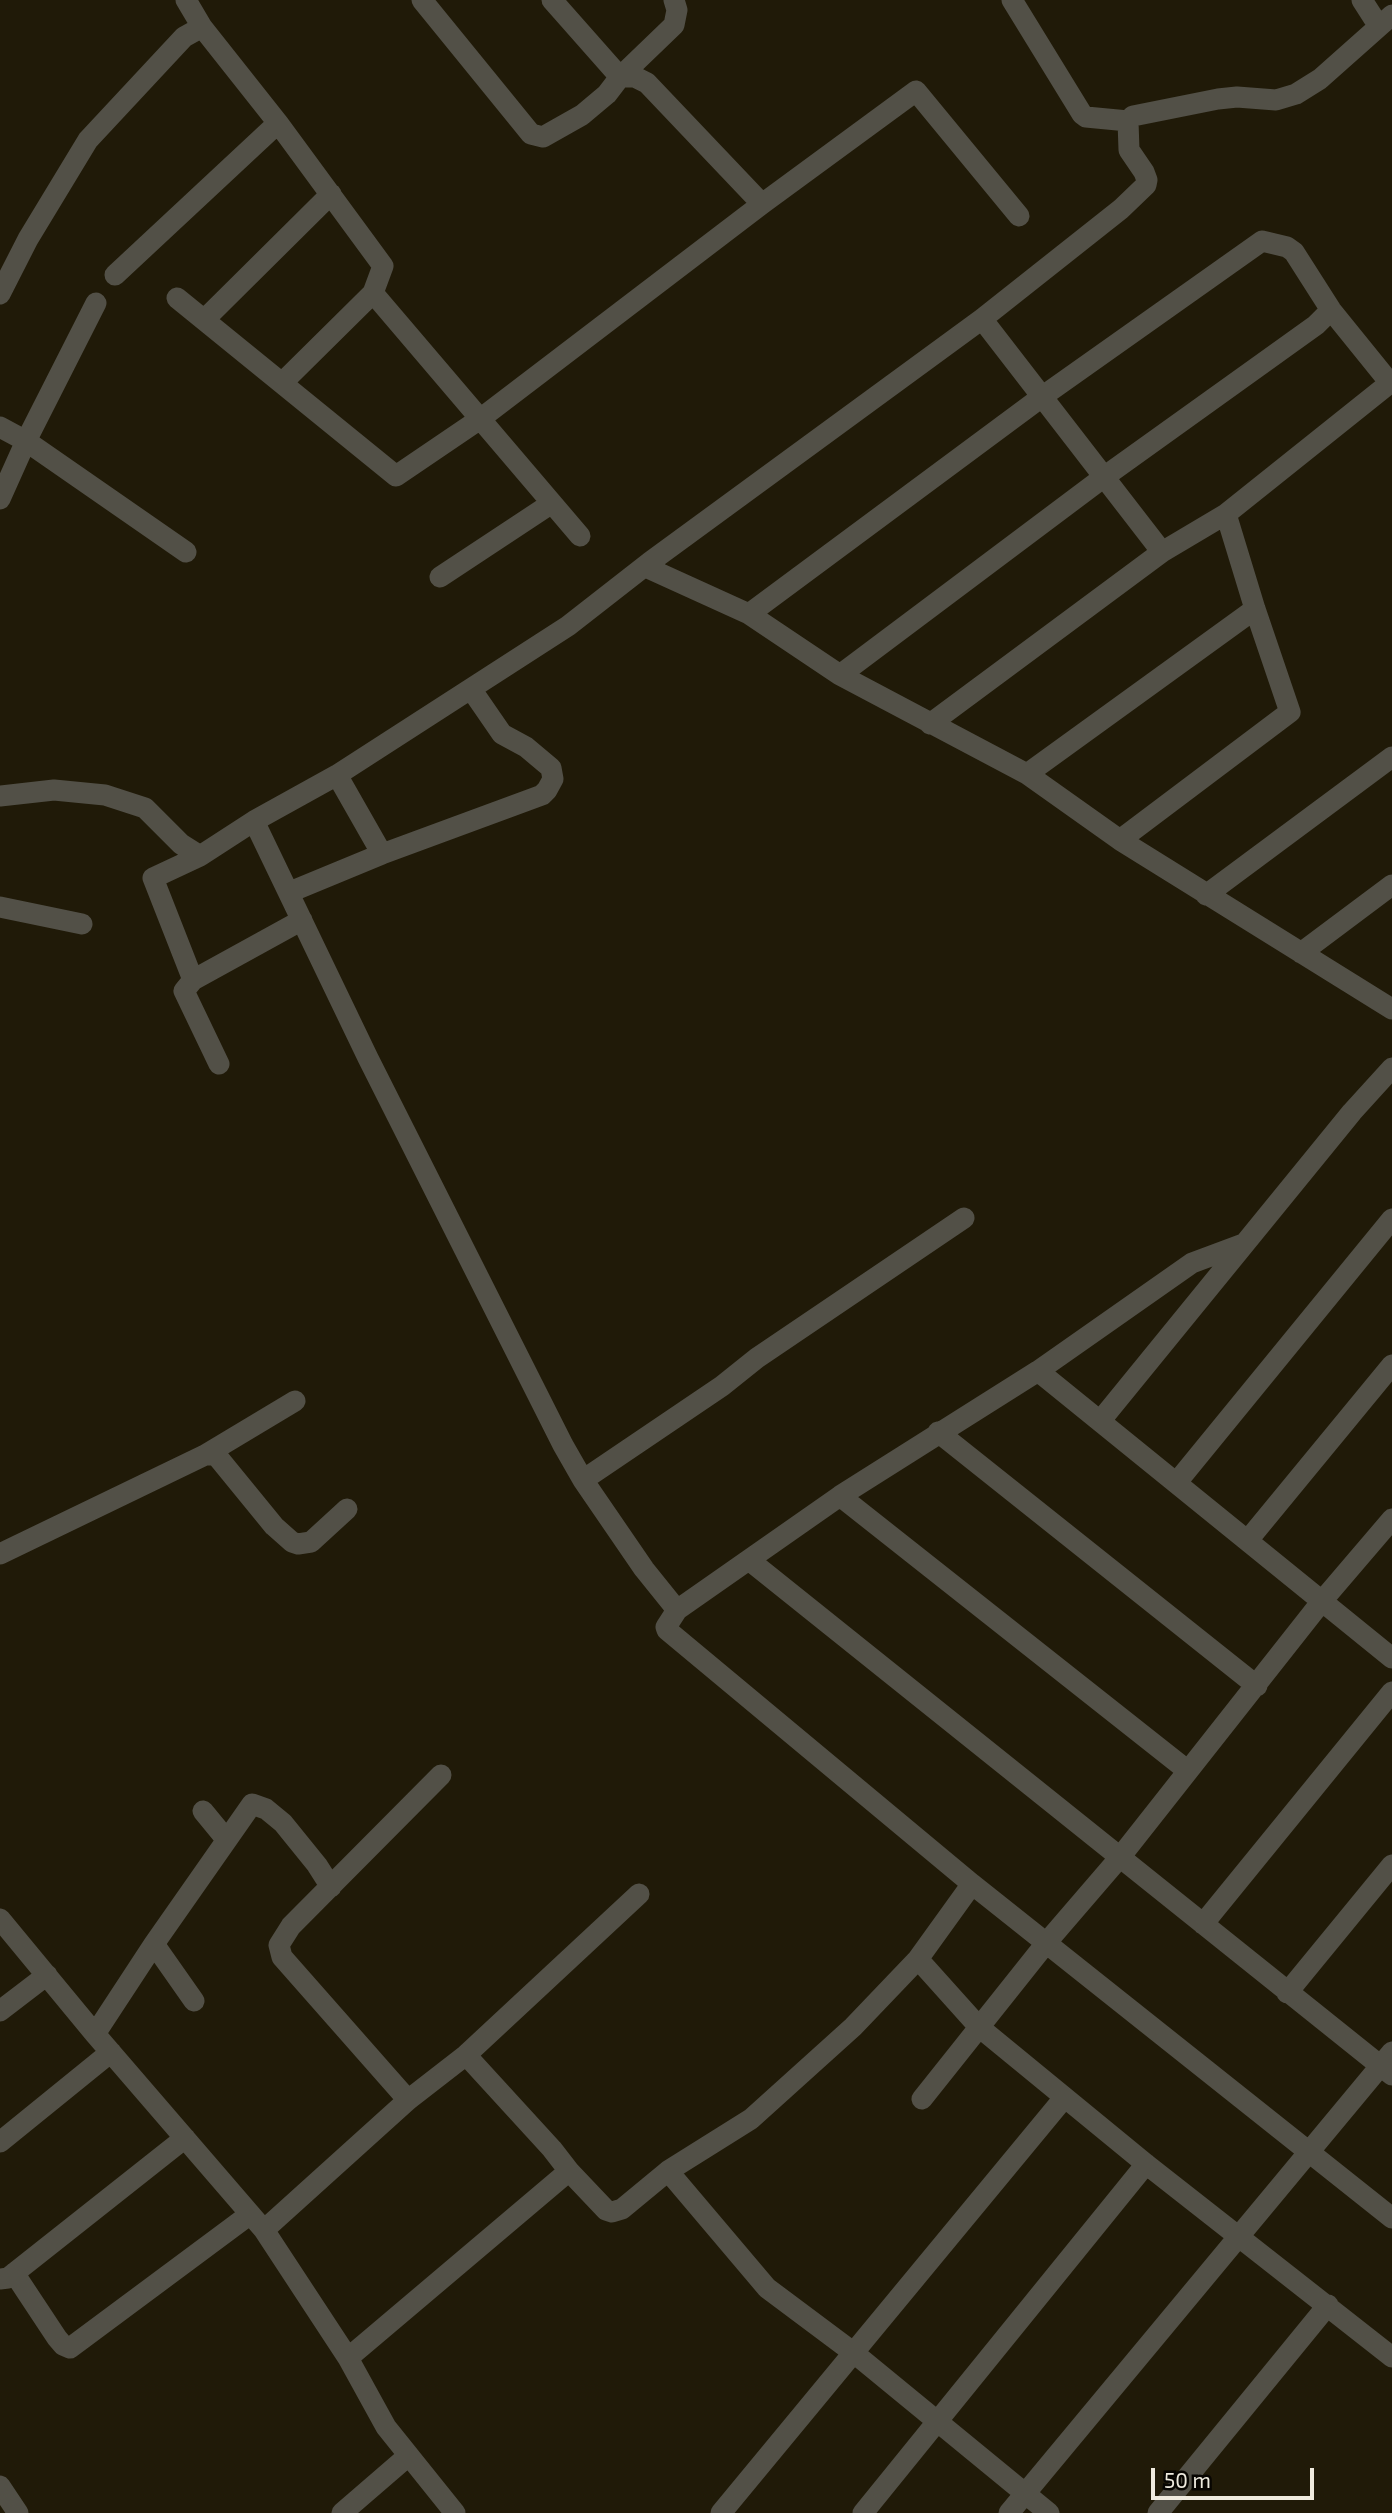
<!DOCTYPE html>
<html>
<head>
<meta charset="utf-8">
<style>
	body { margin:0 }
	#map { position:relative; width:1392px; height:2513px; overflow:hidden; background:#201a08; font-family:"Exo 2",sans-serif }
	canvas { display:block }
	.scale { position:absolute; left:1151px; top:2468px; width:163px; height:32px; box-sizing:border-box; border:4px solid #efebdf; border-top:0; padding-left:9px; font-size:21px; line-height:24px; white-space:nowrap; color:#efebdf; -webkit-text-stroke:5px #080602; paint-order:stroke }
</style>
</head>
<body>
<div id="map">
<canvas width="1392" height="2513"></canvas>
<div class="scale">50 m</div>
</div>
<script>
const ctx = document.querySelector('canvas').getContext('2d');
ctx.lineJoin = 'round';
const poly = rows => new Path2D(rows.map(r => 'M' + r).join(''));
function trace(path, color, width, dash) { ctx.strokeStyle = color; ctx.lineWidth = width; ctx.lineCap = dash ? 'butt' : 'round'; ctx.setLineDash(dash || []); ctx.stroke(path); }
trace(poly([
	[186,0,202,27,278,123,383,266,373,293,580,536],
	[422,0,531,134,543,137,582,115,607,94,620,77,552,0],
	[674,0,677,10,674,25,620,77,635,77,647,83,762,204],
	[1012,0,1082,114,1086,117,1128,121],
	[1362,0,1378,25],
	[115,275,278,123],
	[0,294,28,239,88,140,184,37,202,27],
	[177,298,396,476,480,419,762,204,916,91,1019,216],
	[982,319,1162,552],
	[204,320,331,194],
	[282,383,373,293],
	[0,427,26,441,186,552],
	[0,499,26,441,96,303],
	[650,562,650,569,749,614,840,675,1027,774,1120,840,1392,1009],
	[440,577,552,503],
	[749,614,1043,396,1262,241,1287,247,1294,252,1331,310,1390,383,1226,514,1162,552,930,724],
	[840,675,1104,477,1316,325,1331,310],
	[1027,774,1255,609],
	[0,796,54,790,105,795,145,808,181,844,200,856],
	[254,821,368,1058,563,1445,583,1480,644,1569,677,1610],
	[1120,840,1290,712,1255,609,1226,514],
	[382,854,542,795,547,790,553,779,551,768,526,747,502,734,471,689],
	[290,892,382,854,337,775],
	[1206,895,1392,757],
	[0,907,82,924],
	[302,920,193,980,153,878,200,856,254,821,337,775,568,626,650,562,982,319,1121,209,1146,185,1147,180,1144,172,1129,150,1128,121,1133,116,1218,99,1237,97,1276,100,1296,94,1320,79,1392,15],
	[1301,953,1392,885],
	[193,980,184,991,219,1064],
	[1243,1244,1192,1263,1038,1371,840,1496,677,1610,666,1627,667,1630,972,1884,1392,2218],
	[1038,1371,1392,1658],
	[1101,1420,1352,1112,1392,1068],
	[938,1432,1257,1686],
	[205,1455,295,1401],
	[583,1480,722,1386,757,1358,964,1218],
	[1177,1482,1392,1219],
	[840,1496,1188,1771],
	[1248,1540,1392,1365],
	[0,1554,205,1455,216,1455,274,1526,292,1542,298,1544,311,1542,347,1509],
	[749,1560,1392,2075],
	[203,1811,226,1839],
	[0,1919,95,2034,264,2230,348,2358,386,2427,455,2513],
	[1203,1924,1392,1692],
	[154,1944,194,2001],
	[918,1959,979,2027,1146,2164,1392,2357],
	[1287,1993,1392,1865],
	[0,2011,47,1975],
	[95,2034,154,1944,252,1804,266,1809,283,1823,317,1865,331,1887],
	[466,2055,552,2149,569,2171,606,2210,612,2212,622,2209,668,2171,751,2119,853,2027,918,1959,972,1884],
	[922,2099,1047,1942,1121,1856,1322,1601,1392,1519],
	[408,2100,282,1957,279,1945,291,1926,441,1775],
	[0,2142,111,2052],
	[668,2171,767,2288,854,2353,1049,2513],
	[264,2230,408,2100,466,2055,639,1894],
	[14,2273,57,2338,63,2345,70,2348,249,2215],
	[0,2279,8,2278,185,2138],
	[348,2358,569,2171],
	[0,2486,18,2513],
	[342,2513,408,2456],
	[721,2513,1064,2098],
	[863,2513,1146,2164],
	[1009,2513,1392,2052],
	[1158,2513,1328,2305]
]), '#525047', 21);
</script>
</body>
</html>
